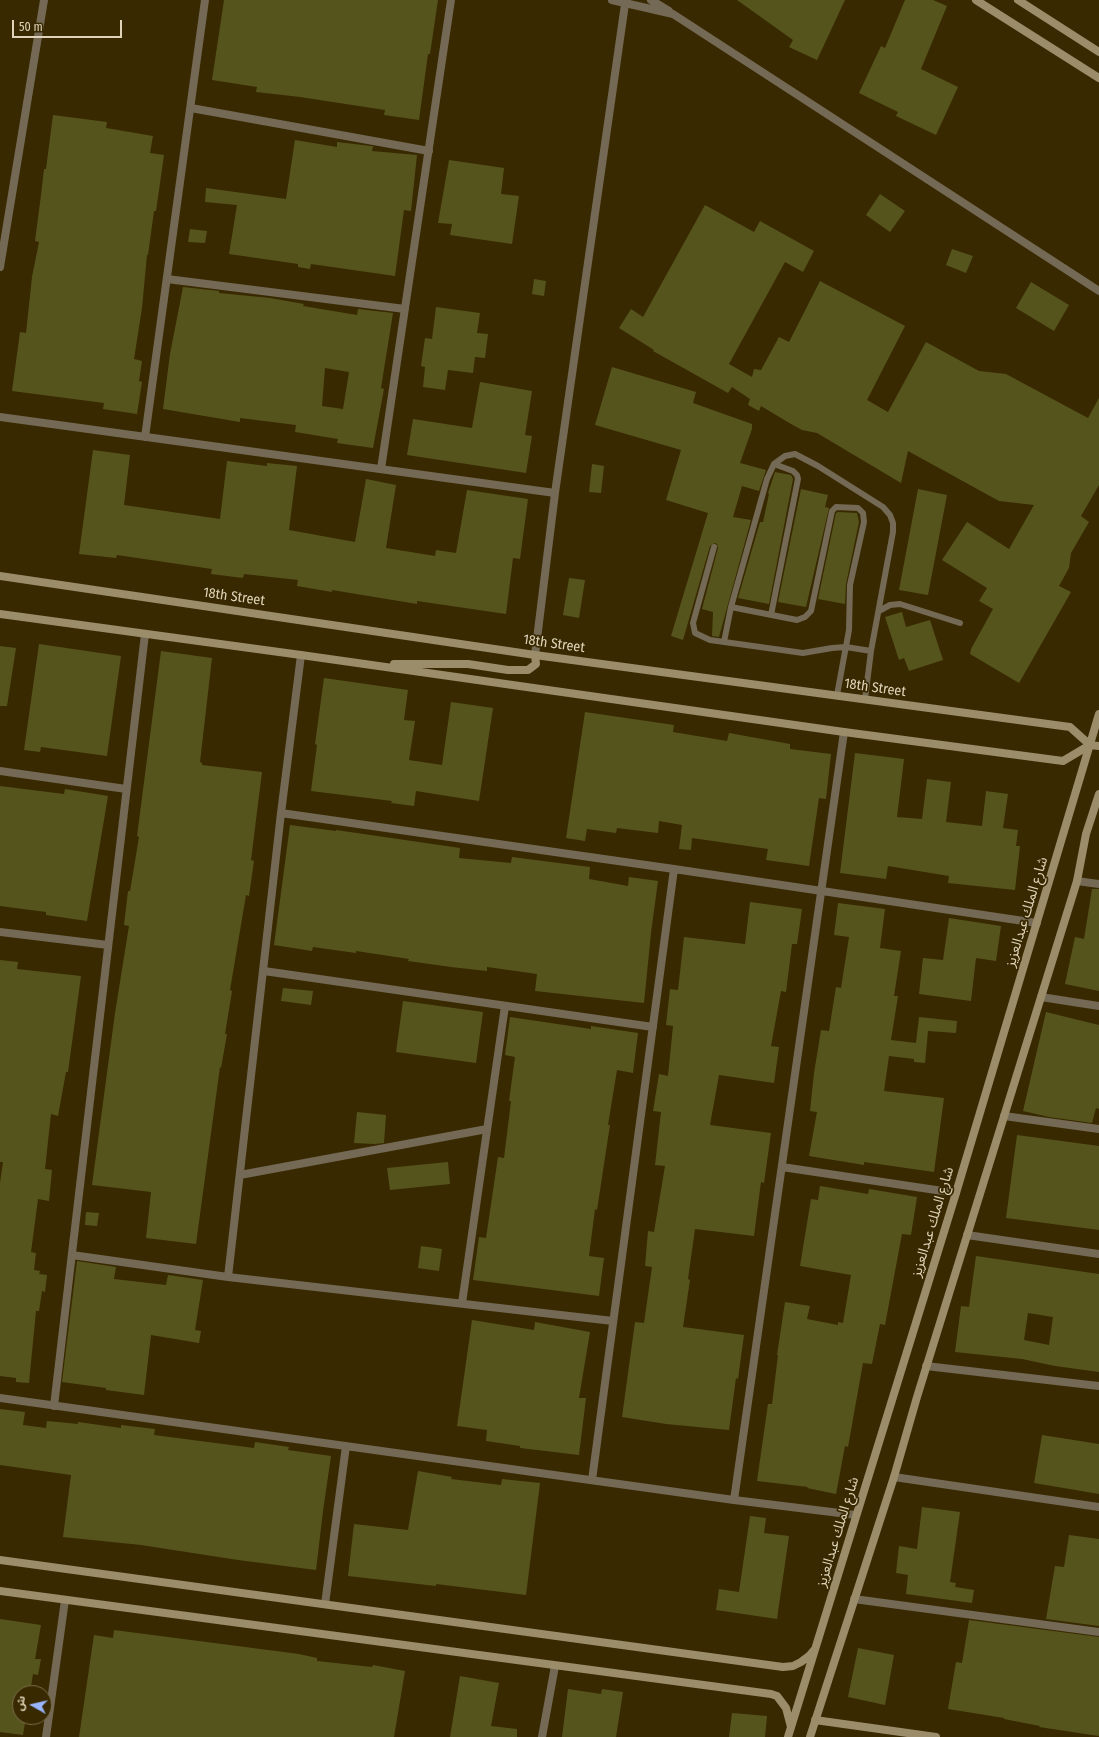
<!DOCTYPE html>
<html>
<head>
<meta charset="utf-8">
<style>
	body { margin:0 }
	#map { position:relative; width:1099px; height:1737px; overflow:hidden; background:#382900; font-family:"Fira Sans Condensed","Noto Sans Arabic",sans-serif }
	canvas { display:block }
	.north { position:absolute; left:12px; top:1685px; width:40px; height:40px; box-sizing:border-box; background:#382900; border:1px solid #7b6d4a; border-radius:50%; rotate:278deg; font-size:11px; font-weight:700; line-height:16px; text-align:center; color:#dfd4b9 }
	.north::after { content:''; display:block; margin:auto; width:14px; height:18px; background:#99b5fd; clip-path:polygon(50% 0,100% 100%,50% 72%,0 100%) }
	.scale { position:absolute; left:12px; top:20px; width:110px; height:18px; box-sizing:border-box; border:2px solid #dfd4b9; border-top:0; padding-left:5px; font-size:12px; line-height:14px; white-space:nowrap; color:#dfd4b9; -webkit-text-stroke:3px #382900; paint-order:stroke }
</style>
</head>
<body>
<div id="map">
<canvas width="1099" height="1737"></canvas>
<div class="north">ش</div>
<div class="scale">50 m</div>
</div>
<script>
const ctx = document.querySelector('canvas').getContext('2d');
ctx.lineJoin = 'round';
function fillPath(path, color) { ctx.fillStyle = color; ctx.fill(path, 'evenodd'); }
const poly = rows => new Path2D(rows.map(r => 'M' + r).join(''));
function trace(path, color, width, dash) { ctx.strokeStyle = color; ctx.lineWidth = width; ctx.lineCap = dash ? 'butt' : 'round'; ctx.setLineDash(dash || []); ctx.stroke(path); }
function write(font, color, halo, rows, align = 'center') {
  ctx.font = font + ' "Fira Sans Condensed","Noto Sans Arabic",sans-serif'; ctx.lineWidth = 3.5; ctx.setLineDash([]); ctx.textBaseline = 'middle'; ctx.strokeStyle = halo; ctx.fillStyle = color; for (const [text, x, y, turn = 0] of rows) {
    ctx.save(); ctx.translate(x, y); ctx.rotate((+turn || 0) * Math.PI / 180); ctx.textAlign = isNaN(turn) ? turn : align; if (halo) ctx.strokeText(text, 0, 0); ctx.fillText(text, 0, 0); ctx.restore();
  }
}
fillPath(poly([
	[224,0,438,0,430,54,428,54,419,120,384,115,385,110,300,97,256,92,257,87,212,80],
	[737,0,845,0,817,60,789,47,793,40],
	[905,0,933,0,947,6,921,69,958,87,936,135,896,116,898,112,859,93,881,46,885,48],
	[53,115,107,122,106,128,153,136,150,153,164,155,156,211,154,211,148,255,147,255,142,308,134,359,142,361,139,381,142,382,137,414,103,409,104,403,12,391,20,332,26,333,32,277,39,242,35,241,41,195,44,169,46,169],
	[295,140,337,147,337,142,371,146,373,146,372,151,417,155,411,211,404,210,395,276,311,264,310,269,298,267,298,264,229,254,237,205,205,202,206,188,286,199],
	[449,160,504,168,501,194,519,196,512,244,450,235,452,224,438,223],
	[880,194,905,211,890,232,866,215],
	[705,205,754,232,760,221,814,251,803,272,785,262,729,364,752,377,754,369,761,370,779,337,789,342,820,281,905,326,867,400,888,412,926,342,979,371,1006,374,1088,418,1099,398,1099,485,1081,516,1089,522,1071,553,1069,568,1059,586,1071,592,1019,683,970,654,971,649,993,609,979,601,987,588,942,560,967,522,1009,549,1034,505,999,501,908,451,901,483,817,433,802,430,791,424,761,406,759,411,748,405,750,399,732,387,728,393,653,351,654,350,619,328,631,309,643,317],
	[190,229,207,231,205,243,188,242],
	[952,249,973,256,966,273,946,265],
	[534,279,546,281,544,296,532,294],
	[1031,282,1069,305,1054,331,1016,308],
	[183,287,219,291,219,293,270,298,304,304,303,306,357,315,358,309,393,313,381,388,384,389,373,448,337,443,338,439,295,432,296,425,240,418,240,422,163,409,170,354],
	[325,368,349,372,343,409,322,406],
	[436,307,480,313,477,333,488,334,485,358,475,357,473,373,448,370,445,390,423,387,425,367,421,366,425,338,432,339],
	[612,367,696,392,693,403,752,424,752,429,740,463,766,470,759,491,742,486,733,517,751,520,719,637,712,636,713,612,702,609,718,548,717,544,715,543,710,546,683,640,671,636,708,513,666,500,681,450,595,425],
	[480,382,532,391,525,435,532,436,526,473,407,455,413,419,472,428],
	[93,450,130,455,124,505,220,519,227,461,267,466,267,463,297,466,289,530,355,542,366,479,396,485,386,548,435,556,436,550,456,553,467,490,528,499,520,559,513,558,506,614,417,601,417,604,332,590,332,592,297,586,298,580,244,574,243,578,211,574,212,569,117,555,116,558,79,554],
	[592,464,604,466,601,493,589,492],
	[775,472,791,475,793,479,769,604,738,598,760,522,763,522,769,494,768,493],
	[801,489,828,495,825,507,829,508,806,607,778,602],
	[918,489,947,495,928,595,899,590],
	[838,512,857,513,859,522,846,584,845,604,818,599,836,513],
	[569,578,585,580,579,618,563,615],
	[902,612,906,627,930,620,943,660,909,671,904,658,899,660,885,617],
	[39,644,121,656,107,756,41,747,40,752,24,750],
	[0,646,16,648,7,706,0,706],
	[161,651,212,658,200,762,202,763,202,765,262,772,251,860,254,861,249,896,246,895,230,990,232,991,225,1034,227,1034,221,1068,220,1067,196,1244,146,1238,151,1192,92,1185,115,1013,129,926,124,925,128,891,130,891,139,837,137,836],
	[324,678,408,690,404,720,415,721,409,760,442,765,451,702,493,708,479,801,416,791,414,806,391,803,392,801,311,791,317,745,315,744],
	[585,712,674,725,673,732,727,741,729,733,790,744,790,749,831,754,826,799,819,798,809,866,766,860,768,849,692,838,691,850,679,849,682,825,659,821,658,833,617,828,616,833,587,829,585,841,566,838],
	[855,753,904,759,897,817,922,819,927,779,951,782,946,822,982,826,986,791,1008,794,1003,828,1018,830,1016,846,1020,846,1015,890,948,883,949,876,888,866,886,879,840,873],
	[0,786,64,794,65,789,108,796,87,921,46,915,46,912,0,906],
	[290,825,336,831,336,830,460,848,459,858,511,863,512,857,590,867,589,879,628,886,629,877,658,881,651,933,644,1003,535,991,537,974,487,967,487,971,451,967,408,961,409,959,356,951,356,953,313,947,312,951,274,945],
	[1092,889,1099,889,1099,991,1065,984,1075,937,1084,939],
	[750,902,802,909,797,944,792,944,786,992,781,991,771,1046,779,1047,774,1083,719,1075,710,1125,771,1133,764,1183,761,1182,754,1236,695,1229,688,1279,690,1280,683,1327,744,1335,738,1379,736,1378,729,1430,666,1424,622,1417,635,1322,644,1323,652,1267,645,1266,648,1231,654,1232,665,1166,655,1165,661,1112,653,1111,659,1074,668,1076,673,1026,666,1025,670,989,678,990,684,937,745,944],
	[838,903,885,909,880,948,901,951,894,996,898,996,891,1040,916,1043,919,1017,957,1021,956,1033,928,1031,925,1063,914,1062,914,1059,889,1056,884,1091,944,1098,934,1172,864,1162,864,1165,809,1156,817,1112,810,1111,814,1073,821,1030,829,1031,836,987,841,988,849,937,834,935],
	[949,918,1001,926,996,961,976,958,971,1001,919,994,923,958,943,960],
	[0,960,18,962,17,969,81,976,68,1072,66,1072,58,1116,51,1114,45,1169,52,1170,49,1201,38,1199,31,1252,36,1253,34,1270,40,1271,39,1274,47,1275,45,1292,42,1291,39,1311,36,1311,29,1383,16,1382,16,1378,0,1376,0,1183,3,1162,0,1162],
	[283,988,313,991,311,1005,281,1001],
	[403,1001,483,1012,476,1063,396,1052],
	[1046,1012,1099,1025,1099,1109,1096,1108,1092,1123,1049,1117,1023,1111],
	[510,1017,591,1029,591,1026,638,1033,633,1073,617,1070,608,1125,610,1125,597,1210,595,1209,589,1256,604,1258,599,1296,473,1280,479,1237,486,1238,498,1157,504,1158,511,1101,509,1101,515,1057,505,1055],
	[357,1112,386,1115,384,1143,374,1144,354,1143],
	[1017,1135,1099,1146,1099,1230,1006,1218],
	[448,1162,450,1184,390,1190,387,1168],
	[820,1186,868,1194,869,1189,917,1197,911,1235,902,1234,885,1325,880,1324,872,1364,863,1363,848,1447,845,1446,836,1494,807,1488,808,1487,757,1481,768,1404,772,1404,778,1355,777,1355,785,1302,810,1306,807,1319,838,1325,838,1322,843,1323,851,1275,800,1266,811,1199,818,1200],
	[86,1212,99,1213,97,1226,85,1225],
	[421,1246,442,1249,439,1271,418,1268],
	[976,1256,1099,1274,1099,1372,1055,1366,1022,1359,955,1352,961,1306,969,1307],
	[1028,1313,1053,1317,1049,1345,1024,1340],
	[77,1261,116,1267,114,1279,166,1285,168,1275,203,1280,195,1330,201,1331,199,1343,151,1335,144,1395,106,1390,106,1388,62,1382],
	[472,1320,534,1330,535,1322,590,1332,579,1398,586,1398,579,1455,520,1448,520,1446,486,1441,487,1430,457,1426],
	[0,1409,25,1412,23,1425,46,1428,47,1421,78,1424,78,1422,121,1428,121,1425,155,1429,154,1435,254,1448,255,1442,289,1447,288,1450,331,1456,323,1511,316,1570,238,1560,141,1545,63,1537,71,1475,0,1465],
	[1042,1435,1099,1444,1099,1494,1034,1483],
	[418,1471,452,1477,451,1479,501,1485,502,1479,540,1483,526,1595,436,1584,436,1586,348,1576,354,1524,408,1530],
	[922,1507,960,1512,950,1582,956,1583,955,1587,974,1590,972,1603,906,1594,908,1575,896,1573,899,1546,917,1549],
	[750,1516,766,1518,764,1533,789,1536,777,1619,716,1610,719,1589,739,1592],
	[1069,1535,1099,1539,1099,1626,1046,1619,1055,1566,1064,1567],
	[0,1619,41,1625,35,1659,41,1659,38,1675,33,1674,30,1693,20,1691,20,1717,26,1717,23,1735,0,1732],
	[969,1620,1099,1637,1099,1736,1039,1727,1040,1726,1004,1719,1004,1718,948,1709,956,1662,962,1663],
	[114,1630,299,1654,317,1658,317,1661,372,1667,373,1665,405,1671,394,1737,79,1737,94,1635,113,1638],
	[858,1648,894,1655,885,1705,848,1697],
	[460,1676,499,1683,491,1726,517,1729,517,1737,450,1737],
	[568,1689,601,1694,602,1689,623,1692,616,1737,562,1737],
	[732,1713,767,1716,765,1737,729,1737]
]), '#56541d');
trace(poly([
	[714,547,693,623,695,633,710,640,803,653,832,648,846,647,871,651],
	[731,607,797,620,805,617,811,611,832,511,836,507,858,508,863,513,864,522,850,585,849,630,837,695],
	[879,611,890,605,900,604,960,623],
	[771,615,798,479,797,475,793,471,774,464],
	[724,642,731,607,767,479,774,464,785,456,795,454,818,466,883,507,890,515,893,523,893,532,871,651,865,699]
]), '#736954', 6);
trace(poly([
	[612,0,673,14,1099,291],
	[651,0,669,11],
	[191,108,429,151],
	[0,267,44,0],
	[167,279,405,309],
	[0,417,555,493],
	[145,437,205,0],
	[381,469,451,0],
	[535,655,555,493,625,4,627,0],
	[0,771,126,789],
	[281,813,674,869,1037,923],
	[1077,881,1099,884],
	[0,932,108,945],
	[264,971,653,1027],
	[1041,997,1099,1006],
	[1004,1116,1099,1129],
	[782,1167,956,1193],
	[240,1175,487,1129],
	[967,1235,1099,1254],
	[72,1255,228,1277,613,1321],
	[228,1277,281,813,301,655],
	[462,1303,505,1006],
	[926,1366,1099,1386],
	[0,1398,734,1500,856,1515],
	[54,1406,145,634],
	[894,1477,1099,1507],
	[592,1480,674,869],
	[734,1500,844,732],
	[854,1599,1099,1632],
	[325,1604,346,1446],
	[46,1737,65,1600],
	[542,1737,555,1666]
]), '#736954', 8);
trace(poly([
	[976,0,1099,78],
	[1018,0,1099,52],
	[0,576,535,655,1070,727,1090,745,1099,746],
	[0,614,301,655,844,732,1063,761,1090,745],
	[394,664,468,664,508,670,528,670,536,664,535,655],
	[0,1560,783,1667,793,1666,801,1662,809,1656,815,1649],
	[0,1591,771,1694,777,1696,786,1708,791,1727],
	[815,1720,936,1737],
	[788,1737,956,1193,1099,714],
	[810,1737,894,1477,917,1397,1077,881,1086,834,1099,794]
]), '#9b8c6a', 8);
write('14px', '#dfd4b9', '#382900', [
	["18th Street",234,597,8],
	["18th Street",554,644,8],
	["18th Street",875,688,8],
	["شارع الملك عبدالعزيز",1027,912,-73],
	["شارع الملك عبدالعزيز",933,1222,-73],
	["شارع الملك عبدالعزيز",838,1532,-73]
]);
</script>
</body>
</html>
